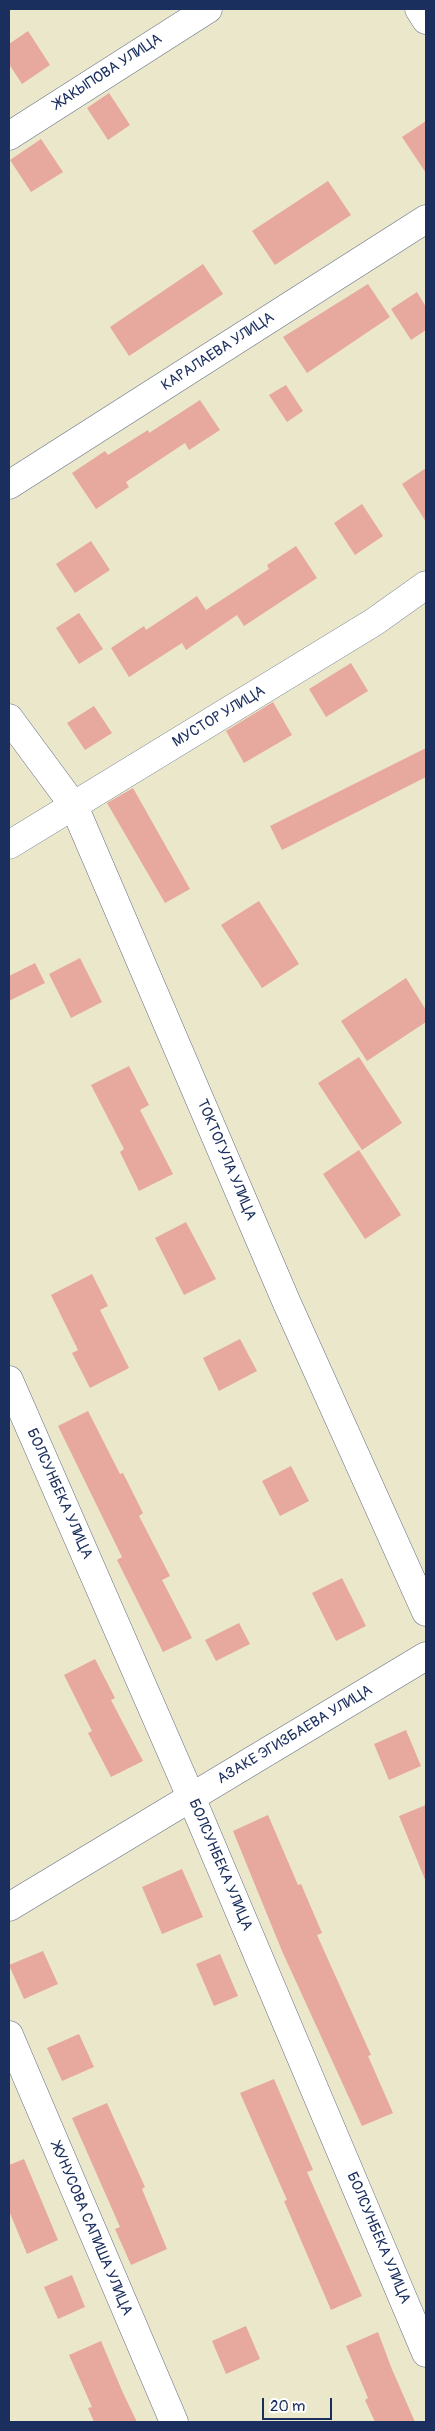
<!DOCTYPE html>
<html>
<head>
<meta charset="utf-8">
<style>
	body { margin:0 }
	#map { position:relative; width:435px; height:2431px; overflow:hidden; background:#ebe7cb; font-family:Pangolin,sans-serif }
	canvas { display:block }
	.frame { position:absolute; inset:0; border:10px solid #1b2f5e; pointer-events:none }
	.scale { position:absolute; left:262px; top:2398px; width:70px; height:22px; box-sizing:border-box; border:2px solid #1b2f5e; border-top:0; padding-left:6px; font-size:15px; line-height:18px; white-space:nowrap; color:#1b2f5e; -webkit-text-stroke:4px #fff; paint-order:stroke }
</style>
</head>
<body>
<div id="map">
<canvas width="435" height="2431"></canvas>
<div class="frame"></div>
<div class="scale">20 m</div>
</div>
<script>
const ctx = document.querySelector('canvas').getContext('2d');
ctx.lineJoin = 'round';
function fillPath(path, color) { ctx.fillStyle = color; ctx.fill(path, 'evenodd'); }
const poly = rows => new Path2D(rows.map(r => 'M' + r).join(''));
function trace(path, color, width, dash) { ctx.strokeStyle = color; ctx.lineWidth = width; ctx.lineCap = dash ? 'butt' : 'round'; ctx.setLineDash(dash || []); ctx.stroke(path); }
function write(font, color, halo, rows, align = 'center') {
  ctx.font = font + ' Pangolin,sans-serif'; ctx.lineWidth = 4; ctx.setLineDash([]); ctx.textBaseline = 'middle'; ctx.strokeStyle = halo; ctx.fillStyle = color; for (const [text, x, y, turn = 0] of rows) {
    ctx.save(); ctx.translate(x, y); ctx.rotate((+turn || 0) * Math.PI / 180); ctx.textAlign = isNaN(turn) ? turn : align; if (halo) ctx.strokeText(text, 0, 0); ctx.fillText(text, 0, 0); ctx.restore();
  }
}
fillPath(poly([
	[28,31,50,65,22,84,9,64,9,44],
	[109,93,130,125,108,140,87,108],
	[426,121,426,173,402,137],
	[41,139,63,172,31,192,10,160],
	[328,181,351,215,275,265,252,231],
	[203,264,223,294,129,356,110,327],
	[368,284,390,317,307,373,283,337],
	[417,292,426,307,426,330,411,340,391,309],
	[286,385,303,411,287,422,269,395],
	[200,400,220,430,189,450,185,443,126,482,129,487,96,509,72,473,105,451,108,455,148,430,149,433],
	[426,468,426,522,402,484],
	[362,504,383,536,355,555,334,523],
	[91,541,110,570,75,593,56,564],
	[296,546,317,578,244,626,237,615,186,650,182,643,129,677,111,648,144,626,146,630,197,596,206,610,269,569,267,565],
	[79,613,103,649,79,664,56,628],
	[351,663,368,691,326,717,309,689],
	[273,702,292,735,244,763,226,731],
	[94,706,112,733,85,750,67,723],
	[426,748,426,777,282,850,270,826],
	[133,788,190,889,165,903,107,803],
	[259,901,299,964,262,988,221,925],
	[80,958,102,1002,71,1018,49,974],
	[35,963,45,983,9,1001,9,976],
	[406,978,426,1010,426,1022,367,1061,341,1021],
	[359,1057,402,1123,362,1150,318,1083],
	[129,1066,149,1105,140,1110,173,1174,139,1191,120,1152,124,1149,91,1085],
	[359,1150,401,1215,365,1239,323,1174],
	[186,1222,216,1279,184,1295,155,1238],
	[92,1274,108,1306,100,1310,129,1368,90,1388,72,1353,78,1350,51,1295],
	[240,1339,257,1371,219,1391,203,1358],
	[88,1411,120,1474,123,1473,143,1513,139,1516,170,1576,162,1580,192,1638,163,1652,117,1560,122,1557,58,1426],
	[291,1466,309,1501,280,1516,262,1481],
	[342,1578,366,1626,336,1641,312,1593],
	[239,1623,250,1644,216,1661,205,1640],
	[95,1659,115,1698,111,1700,143,1761,111,1777,88,1733,92,1731,64,1675],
	[406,1730,421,1766,389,1780,374,1744],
	[426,1805,426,1882,399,1816],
	[268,1815,298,1885,301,1884,322,1933,317,1935,371,2055,368,2056,393,2113,362,2126,282,1951,233,1831],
	[182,1869,203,1917,162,1934,142,1887],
	[43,1951,58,1984,24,1999,9,1965],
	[220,1954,238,1996,214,2006,196,1964],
	[79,2034,94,2067,62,2081,47,2048],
	[274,2079,313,2170,307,2172,362,2296,331,2310,284,2201,287,2200,240,2093],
	[107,2103,145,2187,142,2189,167,2249,131,2265,115,2229,120,2227,72,2118],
	[24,2159,58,2240,27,2254,9,2211,9,2165],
	[72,2275,85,2307,58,2319,44,2287],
	[246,2326,260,2359,226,2374,212,2341],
	[378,2332,391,2367,415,2422,375,2422,365,2400,368,2398,346,2346],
	[101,2341,123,2393,137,2422,94,2422,88,2408,92,2407,69,2355]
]), '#e7a89d');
const minor = poly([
	[419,9,426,20],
	[9,136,208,9],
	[9,485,426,219],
	[9,718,74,806,286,1301,426,1612],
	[9,845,374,622,426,585],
	[9,1380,191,1797,426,2353],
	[9,1907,426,1656],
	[9,2035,174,2422]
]);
trace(minor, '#646f84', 29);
trace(minor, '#fff', 28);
write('15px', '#1b2f5e', '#fff', [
	["ЖАКЫПОВА УЛИЦА",108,72,-33],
	["КАРАЛАЕВА УЛИЦА",218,352,-33],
	["МУСТОР УЛИЦА",219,717,-31],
	["ТОКТОГУЛА УЛИЦА",226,1160,67],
	["БОЛСУНБЕКА УЛИЦА",59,1494,66],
	["АЗАКЕ ЭГИЗБАЕВА УЛИЦА",295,1735,-31],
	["БОЛСУНБЕКА УЛИЦА",220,1865,67],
	["ЖУНУСОВА САПИША УЛИЦА",91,2229,67],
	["БОЛСУНБЕКА УЛИЦА",378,2238,67]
]);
</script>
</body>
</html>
